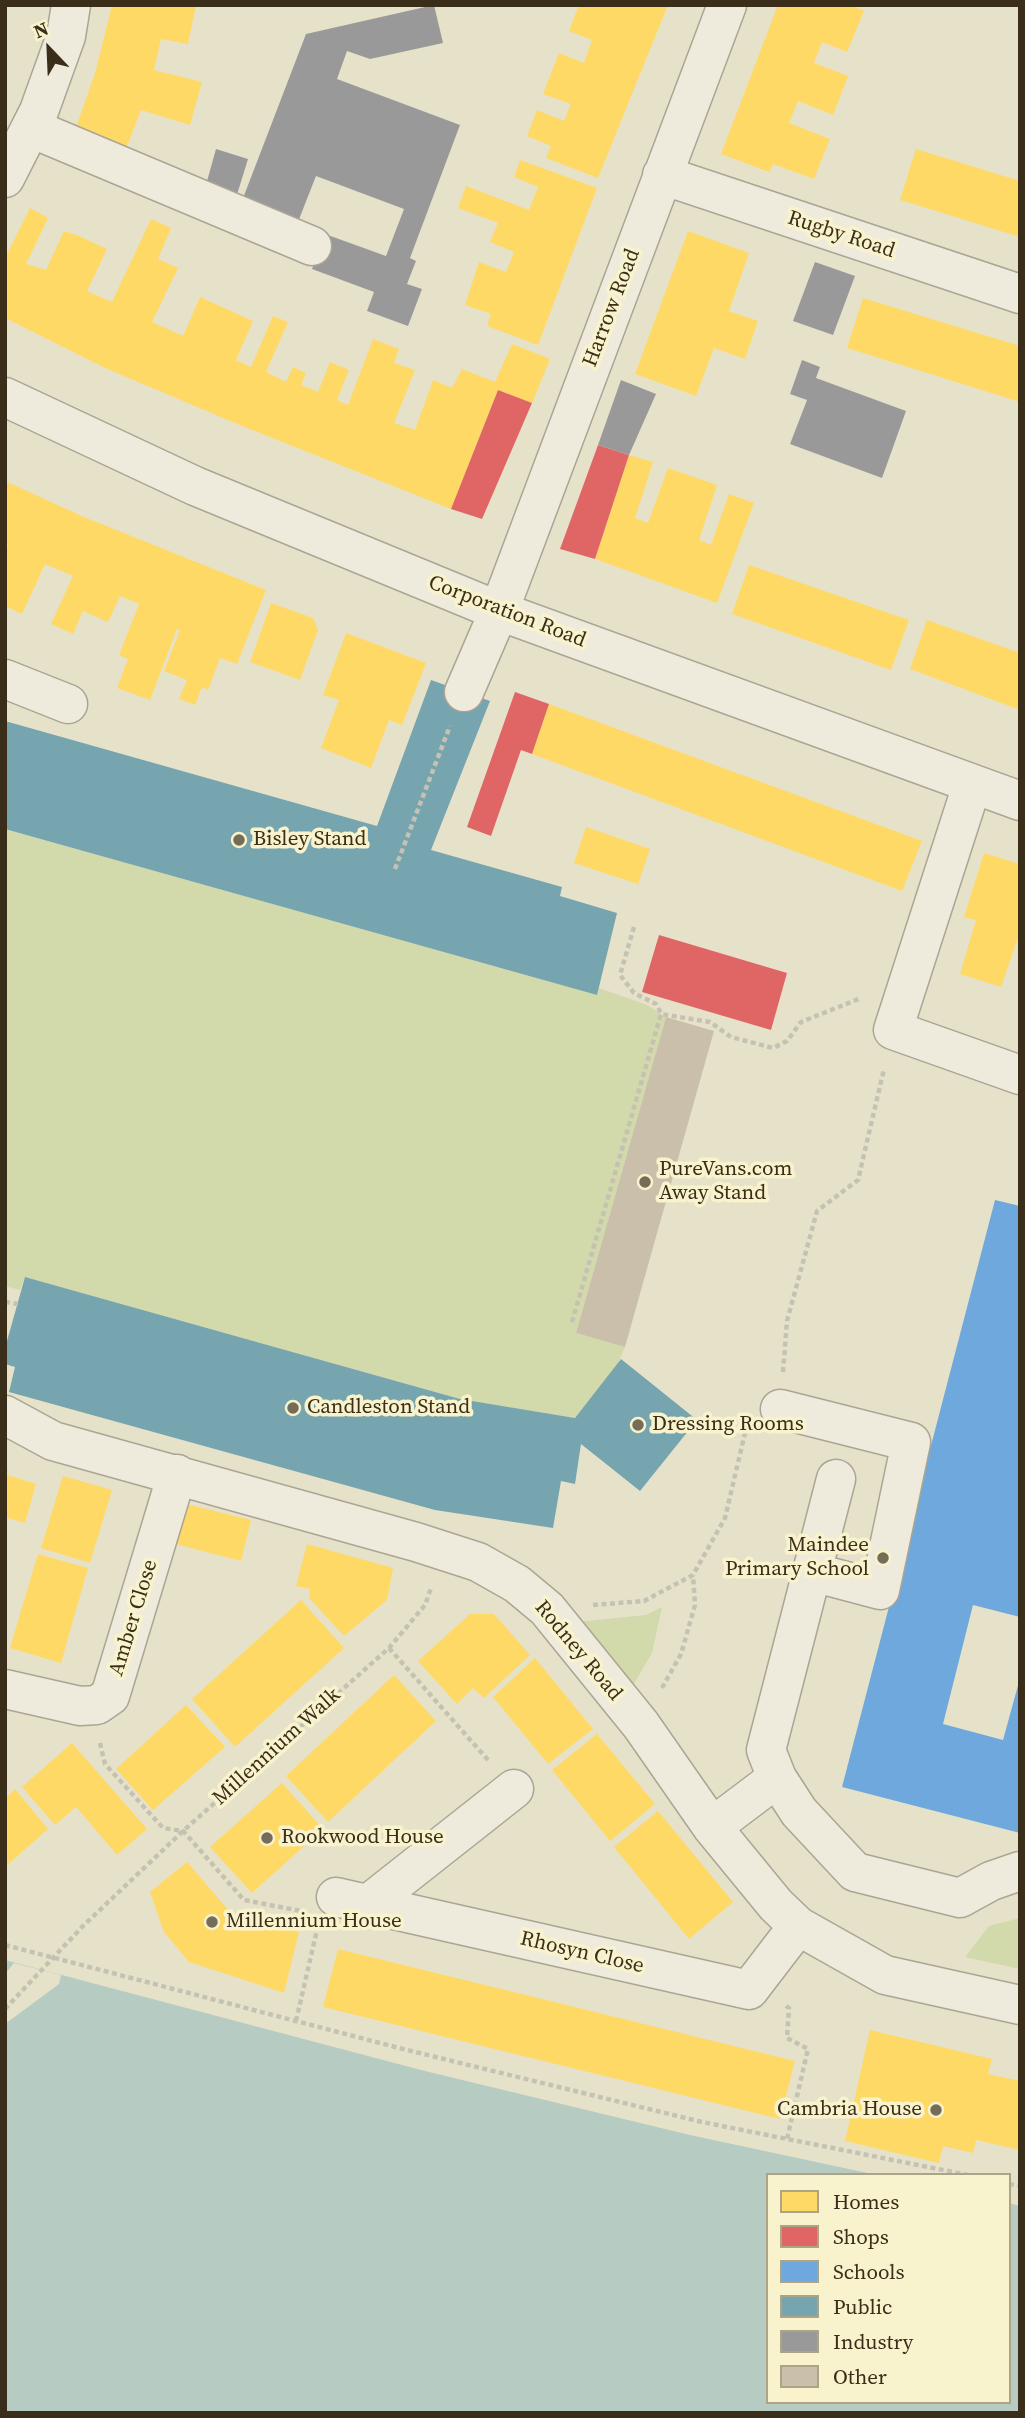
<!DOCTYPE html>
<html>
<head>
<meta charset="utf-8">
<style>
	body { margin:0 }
	#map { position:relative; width:1025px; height:2418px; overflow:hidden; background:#e6e2ca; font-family:"Source Serif 4",serif }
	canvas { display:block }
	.frame { position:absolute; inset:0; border:7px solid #3a2e1a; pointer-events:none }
	.legend { position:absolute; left:766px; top:2173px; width:245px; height:231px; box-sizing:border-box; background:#f9f3cd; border:2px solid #ada485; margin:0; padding:9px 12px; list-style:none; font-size:21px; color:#3a2e1a }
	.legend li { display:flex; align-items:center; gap:14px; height:35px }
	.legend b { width:35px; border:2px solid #ada485 }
	.north { position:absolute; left:14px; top:14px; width:70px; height:70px; -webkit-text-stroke:5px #f9f3cd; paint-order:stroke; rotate:337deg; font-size:19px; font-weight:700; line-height:28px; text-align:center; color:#3a2e1a }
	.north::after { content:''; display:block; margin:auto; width:24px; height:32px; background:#3a2e1a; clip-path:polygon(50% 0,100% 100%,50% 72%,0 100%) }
</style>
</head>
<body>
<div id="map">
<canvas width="1025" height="2418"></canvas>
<div class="frame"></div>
<ul class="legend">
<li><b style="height:19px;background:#ffd966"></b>Homes</li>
<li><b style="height:19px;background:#e06666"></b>Shops</li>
<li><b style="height:19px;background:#6fa8dc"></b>Schools</li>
<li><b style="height:19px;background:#76a5af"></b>Public</li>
<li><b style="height:19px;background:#999"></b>Industry</li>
<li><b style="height:19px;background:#cabfaa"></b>Other</li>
</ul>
<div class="north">N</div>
</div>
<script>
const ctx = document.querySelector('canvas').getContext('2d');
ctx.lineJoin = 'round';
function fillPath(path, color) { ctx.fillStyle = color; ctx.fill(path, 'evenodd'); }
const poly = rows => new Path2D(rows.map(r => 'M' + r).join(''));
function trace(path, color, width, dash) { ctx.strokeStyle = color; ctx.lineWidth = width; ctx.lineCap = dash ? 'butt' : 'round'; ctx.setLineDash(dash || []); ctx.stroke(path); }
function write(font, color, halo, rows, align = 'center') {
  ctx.font = font + ' "Source Serif 4",serif'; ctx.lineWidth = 7; ctx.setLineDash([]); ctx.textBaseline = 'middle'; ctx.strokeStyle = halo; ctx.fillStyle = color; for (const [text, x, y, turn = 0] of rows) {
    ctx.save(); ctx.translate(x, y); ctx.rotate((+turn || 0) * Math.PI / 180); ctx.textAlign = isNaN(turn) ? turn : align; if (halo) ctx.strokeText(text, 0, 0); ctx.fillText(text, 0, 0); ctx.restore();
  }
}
fillPath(poly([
	[5,829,597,995,599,988,647,1005,666,1017,576,1333,625,1347,617,1365,575,1418,460,1399,25,1277,20,1290,5,1286],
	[662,1607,652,1653,632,1687,577,1622,646,1615],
	[1020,1918,1020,1969,965,1957,989,1926]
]), '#d2d9aa');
fillPath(poly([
	[5,1960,421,2070,690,2135,877,2175,768,2175,768,2402,1009,2402,1009,2203,1020,2206,1020,2413,5,2413]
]), '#b6ccc2');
fillPath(poly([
	[14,1963,61,1975,59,1984,5,2024,5,1974]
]), '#e6e2ca');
fillPath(poly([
	[112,5,196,5,188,44,161,39,154,70,202,82,190,125,141,110,123,157,72,139,95,73],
	[579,5,668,5,598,178,546,158,551,146,527,136,537,110,564,121,568,111,571,104,543,94,559,53,584,63,592,40,569,31],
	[778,5,851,5,864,11,847,52,822,42,814,63,848,76,833,115,798,101,789,123,830,139,814,179,773,164,769,172,721,154],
	[916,149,1020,181,1020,237,900,200],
	[520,160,597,188,538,345,487,326,491,314,465,305,479,262,506,272,514,252,490,242,498,223,458,208,466,186,529,210,538,187,514,177],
	[30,208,48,218,26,264,46,270,64,231,79,236,107,249,87,291,112,302,151,219,171,228,158,259,178,268,152,322,183,336,200,297,253,321,236,360,251,367,273,316,288,322,266,372,286,382,293,367,306,373,301,385,318,392,330,362,349,370,337,400,348,405,373,339,399,349,394,363,415,370,394,423,415,430,433,380,452,388,462,369,495,382,512,344,550,359,532,403,498,390,451,509,242,426,105,368,5,318,5,258],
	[688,231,749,253,729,311,758,321,745,359,714,348,696,396,635,374],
	[863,298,1020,346,1020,402,847,348],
	[629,455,653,462,635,518,648,523,668,468,717,485,699,540,711,545,729,494,754,503,717,603,595,559],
	[5,481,84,517,266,590,237,664,220,658,208,690,202,687,195,705,179,699,187,680,164,671,180,630,177,629,150,700,117,688,128,659,119,655,139,604,120,596,108,622,83,611,73,634,51,624,73,576,45,564,22,614,5,606,5,552,9,545,5,543],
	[749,565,909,620,891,670,732,614],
	[271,603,313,618,318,630,300,680,250,662],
	[927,620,1020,653,1020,710,910,669],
	[346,633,426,663,402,725,389,720,371,768,321,748,339,700,323,695],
	[549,704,922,841,902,891,532,754],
	[586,827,650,849,638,884,574,863],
	[984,853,1020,864,1020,932,1001,987,960,974,976,920,964,917],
	[5,1468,8,1468,7,1475,36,1484,25,1523,5,1517],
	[63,1476,112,1490,90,1563,41,1548],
	[182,1503,251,1520,241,1561,172,1543],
	[307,1544,393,1568,387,1600,344,1636,309,1598,310,1589,296,1586],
	[38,1554,88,1568,61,1663,10,1648],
	[301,1600,344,1648,235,1747,192,1699],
	[470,1614,494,1614,530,1655,484,1698,473,1688,457,1704,418,1661],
	[535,1658,593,1729,548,1764,493,1697],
	[394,1675,436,1721,328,1822,286,1776],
	[186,1705,225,1747,153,1810,116,1769],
	[597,1734,655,1804,610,1841,552,1770],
	[72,1743,147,1829,117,1855,76,1807,55,1825,22,1787],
	[282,1783,323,1829,252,1893,210,1847],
	[15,1789,48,1829,5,1867,5,1799],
	[658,1811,733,1902,689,1939,614,1847],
	[187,1862,230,1912,299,1932,284,1993,189,1962,164,1932,150,1892],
	[338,1949,795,2061,780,2119,323,2007],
	[870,2030,992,2059,988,2074,1020,2081,1020,2150,976,2140,973,2153,943,2146,939,2163,845,2141]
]), '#ffd966');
fillPath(poly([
	[498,390,532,403,482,519,451,509],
	[598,445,629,455,595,559,560,549],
	[515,692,549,704,532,754,521,750,491,836,467,827],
	[659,935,787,973,771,1030,642,992]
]), '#e06666');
fillPath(poly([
	[995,1200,1020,1206,1020,1617,973,1605,943,1724,1003,1740,1020,1678,1020,1833,842,1787]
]), '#6fa8dc');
fillPath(poly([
	[431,680,490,701,431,850,562,887,560,896,617,913,597,995,5,829,5,721,377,826],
	[25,1277,460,1399,575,1418,621,1359,697,1420,640,1491,581,1444,575,1484,561,1481,553,1528,435,1510,9,1392,15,1367,5,1364,5,1348]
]), '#76a5af');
fillPath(poly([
	[434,5,443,43,370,59,347,51,337,79,460,125,410,258,416,261,407,284,422,289,408,326,367,311,374,292,312,269,325,234,386,256,404,209,316,176,296,227,240,206,306,34],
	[216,149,248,159,235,201,204,192],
	[815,262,855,276,833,335,793,321],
	[802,360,820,367,816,378,906,411,882,478,790,444,807,400,790,394],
	[621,380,656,394,629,455,598,445]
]), '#999');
fillPath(poly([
	[666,1017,714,1031,625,1347,576,1333]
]), '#cabfaa');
const minor = poly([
	[31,128,312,246],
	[662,175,1020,294],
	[5,178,39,111,66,36,71,5],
	[5,397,195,486,499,611,1020,801],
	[5,679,68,704],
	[464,692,499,611,727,5],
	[972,785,893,1030,1020,1075],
	[780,1409,911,1442,880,1590,812,1572],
	[5,1415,53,1441,416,1542,478,1562,517,1584,547,1609,641,1725,712,1827,776,1905,798,1926,885,1975,1020,2005],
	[5,1689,80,1706,97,1705,110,1696,177,1474],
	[777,1778,799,1812,855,1872,960,1898,991,1881,1020,1871],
	[712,1827,777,1778,766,1750,836,1479],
	[336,1897,749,1990,798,1926],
	[367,1905,514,1789]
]);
trace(minor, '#aba593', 41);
trace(poly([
	[395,869,450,726],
	[634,927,620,975,634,993,656,1004,661,1013],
	[5,1302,18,1304],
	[572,1322,661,1014,710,1022,731,1037,773,1048,787,1041,801,1022,861,998],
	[783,1372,787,1321,817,1211,858,1180,884,1069],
	[593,1605,644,1601,693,1575,725,1518,745,1433,749,1430],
	[389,1648,488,1760],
	[662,1688,681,1654,695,1605,693,1575],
	[100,1743,105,1764,163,1828,183,1831,244,1900,301,1911],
	[5,1945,403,2049,702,2122,968,2175],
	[786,2006,789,2008,787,2038,808,2049,787,2139],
	[5,2009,83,1926,183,1831,389,1648,425,1605,431,1588],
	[296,2021,317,1930],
	[1009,2184,1020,2186]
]), '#c6c2b3', 4.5, [5, 3.5]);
trace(minor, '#eeeadc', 38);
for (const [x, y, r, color] of [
	[239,840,7,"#766d58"],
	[645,1182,7,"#766d58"],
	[293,1408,7,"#766d58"],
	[638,1425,7,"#766d58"],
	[883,1558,7,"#766d58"],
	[267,1838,7,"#766d58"],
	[212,1922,7,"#766d58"],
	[936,2110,7,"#766d58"]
]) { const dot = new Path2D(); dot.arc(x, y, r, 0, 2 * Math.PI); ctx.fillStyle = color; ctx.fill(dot); trace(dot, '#f9f3cd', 2.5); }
write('21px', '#3a2e1a', '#f9f3cd', [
	["Rugby Road",841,235,18],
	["Harrow Road",612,308,-69],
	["Corporation Road",507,612,21],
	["Amber Close",134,1618,-73],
	["Rodney Road",578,1651,50],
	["Millennium Walk",277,1747,-42],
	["Rhosyn Close",582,1953,13]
]);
write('21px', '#3a2e1a', '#f9f3cd', [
	["Bisley Stand",253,840],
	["PureVans.com",659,1170],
	["Away Stand",659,1194],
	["Candleston Stand",307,1408],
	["Dressing Rooms",652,1425],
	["Maindee",869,1546,"right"],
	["Primary School",869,1570,"right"],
	["Rookwood House",281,1838],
	["Millennium House",226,1922],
	["Cambria House",922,2110,"right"]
], 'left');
</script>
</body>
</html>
